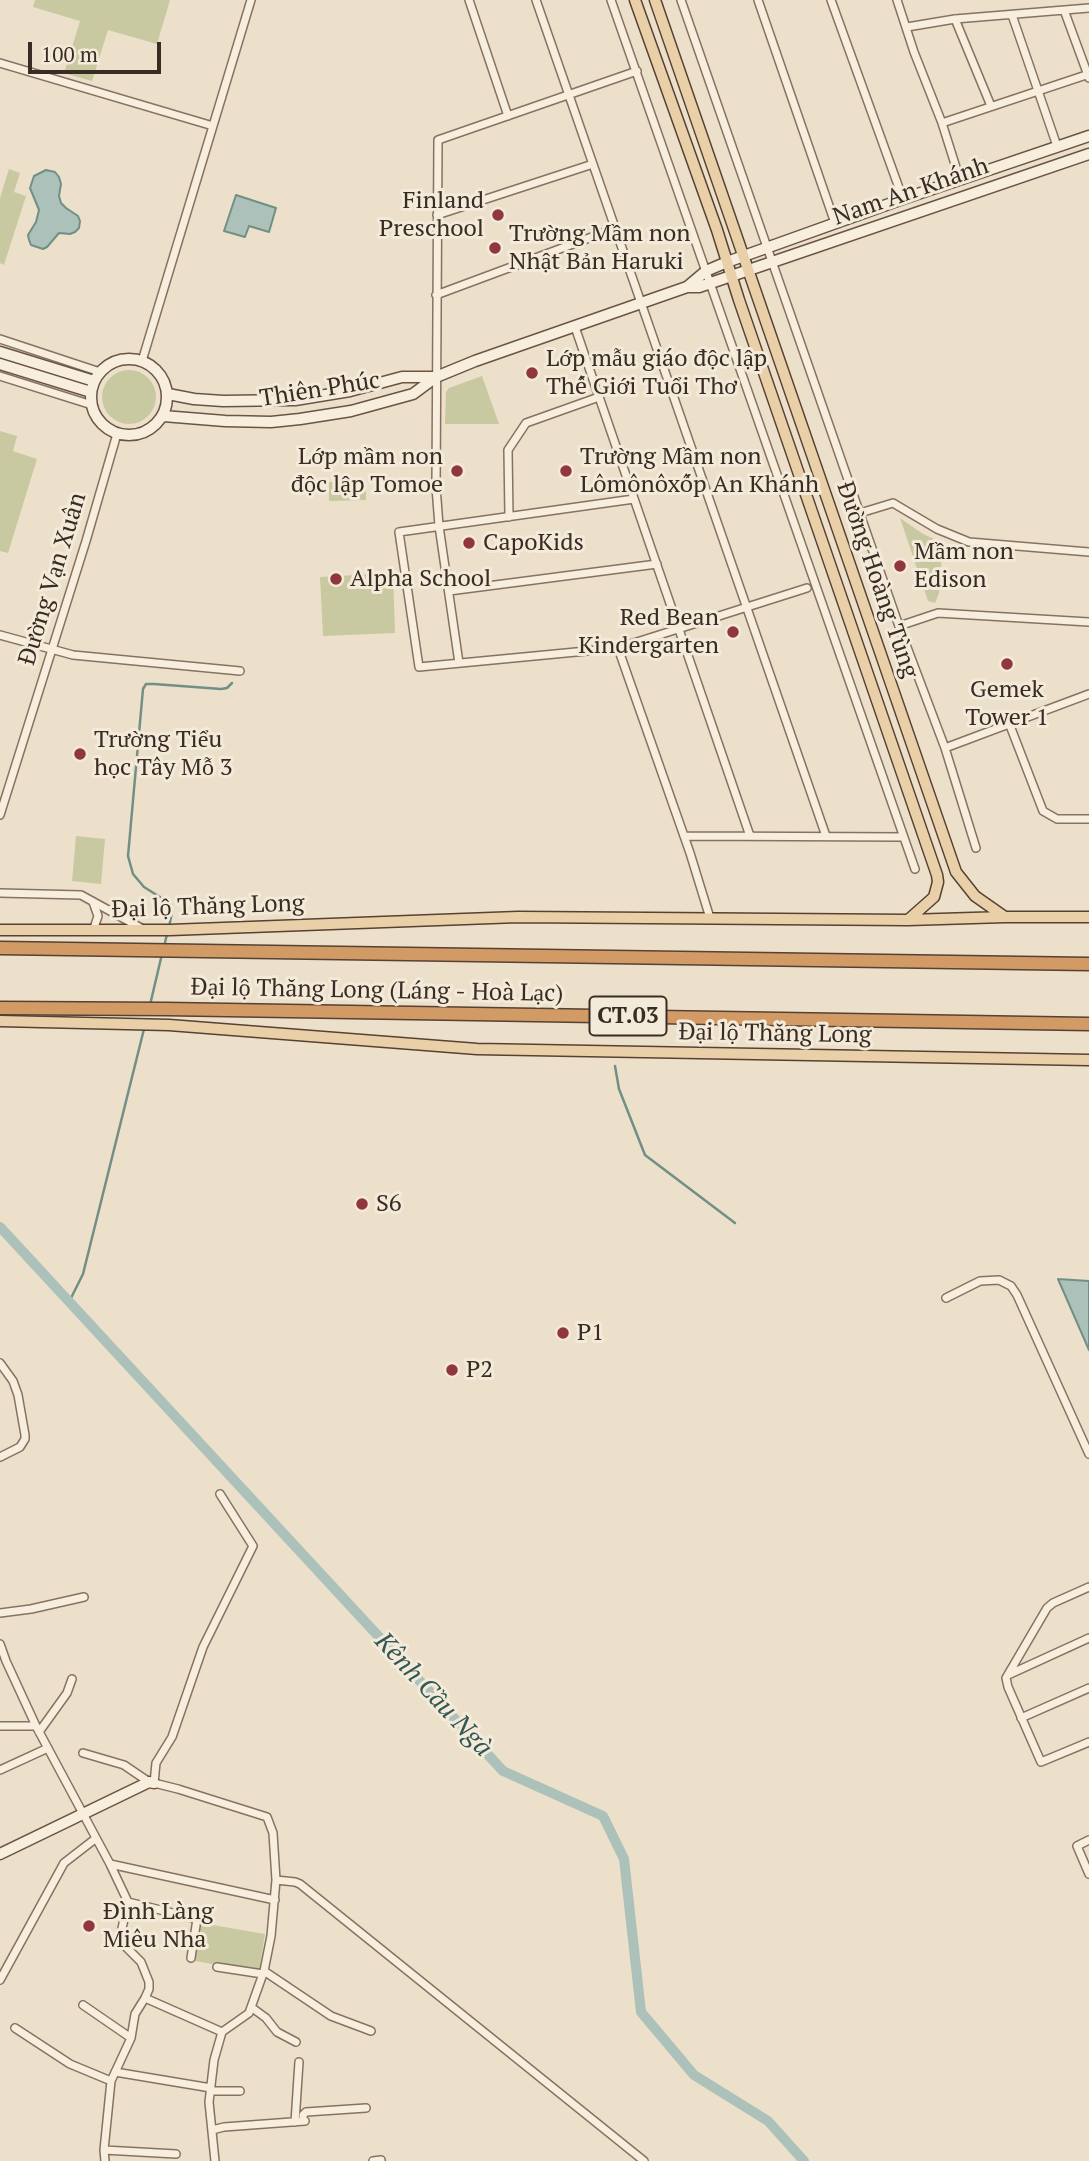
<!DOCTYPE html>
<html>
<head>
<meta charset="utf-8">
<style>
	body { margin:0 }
	#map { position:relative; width:1089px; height:2161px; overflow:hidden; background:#ece0cb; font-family:"PT Serif",serif }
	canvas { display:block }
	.scale { position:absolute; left:28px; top:42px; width:133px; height:32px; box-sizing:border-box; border:4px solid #392c23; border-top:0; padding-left:9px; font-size:21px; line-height:24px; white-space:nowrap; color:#392c23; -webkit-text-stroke:5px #f4eada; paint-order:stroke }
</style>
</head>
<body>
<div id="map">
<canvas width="1089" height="2161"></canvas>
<div class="scale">100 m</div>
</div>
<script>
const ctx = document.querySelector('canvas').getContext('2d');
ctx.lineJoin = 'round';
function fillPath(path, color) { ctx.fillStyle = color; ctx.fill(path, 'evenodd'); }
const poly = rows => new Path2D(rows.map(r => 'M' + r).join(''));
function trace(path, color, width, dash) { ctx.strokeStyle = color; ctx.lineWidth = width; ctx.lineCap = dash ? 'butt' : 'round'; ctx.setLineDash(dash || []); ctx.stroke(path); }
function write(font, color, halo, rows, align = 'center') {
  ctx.font = font + ' "PT Serif",serif'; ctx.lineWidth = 6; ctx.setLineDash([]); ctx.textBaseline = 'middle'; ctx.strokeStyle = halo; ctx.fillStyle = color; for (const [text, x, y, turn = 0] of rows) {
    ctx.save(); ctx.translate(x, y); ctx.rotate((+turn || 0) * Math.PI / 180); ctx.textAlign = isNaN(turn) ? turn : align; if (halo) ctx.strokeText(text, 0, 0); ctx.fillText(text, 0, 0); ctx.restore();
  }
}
fillPath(poly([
	[35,0,170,0,157,44,108,30,92,81,64,73,80,21,33,7],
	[9,169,20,173,14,192,26,196,4,265,0,263,0,198],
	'102 397a27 27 0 1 1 54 0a27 27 0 1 1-54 0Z',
	[482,376,499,424,445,424,446,392,449,388],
	[0,431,17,436,13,451,37,459,8,553,0,551],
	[366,481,366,500,329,501,329,482],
	[900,518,923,534,943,543,939,593,935,603,928,601],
	[393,573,395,633,323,636,320,577],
	[76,836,105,839,101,884,72,881],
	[201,1923,265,1934,259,1972,195,1961]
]), '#c8c9a0');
const water = poly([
	[46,170,55,172,59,177,61,184,59,196,61,203,66,208,78,216,80,221,79,228,75,232,70,234,59,233,47,247,43,249,31,245,29,240,28,235,36,222,39,210,30,188,34,176,46,170],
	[236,195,276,208,269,232,249,226,245,237,224,231,236,195],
	[1058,1279,1089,1281,1089,1350,1058,1279]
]);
fillPath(water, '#abc1b9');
trace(water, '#728f86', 2);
trace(poly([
	[169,927,172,912,171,904,144,887,133,874,128,856,143,689,146,684,154,684,221,689,227,688,232,683],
	[164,947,167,934],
	[150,1005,162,954],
	[615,1066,619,1089,645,1155,735,1223],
	[69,1302,83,1274,144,1029]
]), '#728f86', 2.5);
trace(poly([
	[0,1227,503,1771,603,1816,624,1859,641,2012,694,2075,768,2121,804,2161]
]), '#abc1b9', 10);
const street = poly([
	[469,0,508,116],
	[536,0,826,836],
	[611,0,915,869],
	[681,0,899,626,945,748,976,848],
	[758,0,835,223],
	[831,0,903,199],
	[897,0,914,52,942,123,960,180],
	[1064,10,1089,78],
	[1012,15,1057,146],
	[955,19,991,106],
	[907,27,955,19,1089,8],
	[0,63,213,126],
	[942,123,1089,74],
	[437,215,593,164],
	[436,295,616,228],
	[575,327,750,836],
	[0,339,100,372],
	[142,361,251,0],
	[0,376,92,405],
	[634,499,399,532,419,667,618,648,807,588],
	[860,513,893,503,937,529,969,542,1089,552],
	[509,517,508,450,526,423,599,397],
	[449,591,657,564],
	[899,626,938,613,1089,622],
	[0,635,73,655,240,671],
	[618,648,690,853,710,918],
	[459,663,439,526,436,487,438,140,637,71],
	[1009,723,1043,811,1057,819,1089,819],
	[945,748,1089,694],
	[0,815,86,541,117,434],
	[684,836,903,837],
	[0,893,81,895,141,928],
	[93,902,98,916,93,931],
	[946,1298,980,1281,999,1280,1011,1286,1017,1295,1089,1454],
	[0,1363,13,1381,18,1395,25,1435,25,1439,20,1447,0,1457],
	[1089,1587,1053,1603,1047,1608,1006,1678,1008,1687,1041,1762,1089,1742],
	[0,1613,31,1609,84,1597],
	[0,1644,6,1661,36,1726,110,1864,128,1902,120,1937,125,1946,141,1962,149,1982,149,1989,145,1998,135,2014,131,2038,111,2081,104,2150,105,2161],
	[1008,1675,1089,1638],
	[1021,1718,1089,1688],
	[0,1726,36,1726],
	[39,1732,67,1693,72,1679],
	[83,1753,124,1765,149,1782],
	[0,1770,48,1748],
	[1089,1840,1077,1846,1089,1874],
	[110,1864,275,1900],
	[276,1880,295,1882,300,1884,644,2161],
	[128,1902,197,1919,191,1958],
	[217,1967,263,1974],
	[264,1971,331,2016,371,2031],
	[0,1980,64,1863,95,1839],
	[145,1998,222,2032],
	[83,2005,131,2038],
	[251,2007,266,2018,277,2032,296,2042],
	[15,2028,70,2064,111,2081],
	[115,2072,211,2088],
	[210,2091,240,2091],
	[303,2121,303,2115,306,2112,366,2108],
	[295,2122,299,2062],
	[212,2130,224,2127,305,2121],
	[104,2150,176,2154],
	[215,2161,209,2102,214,2060,222,2032,249,2013,264,1971,271,1936,276,1880,273,1833,267,1817,178,1789,154,1783,156,1763,172,1737,203,1647,253,1546,220,1494],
	[373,2161,381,2160]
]);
const secondary = poly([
	[687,287,706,271,727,262,903,199,1089,136],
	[0,352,94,381],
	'91 397a38 38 0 1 1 76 0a38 38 0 1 1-76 0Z',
	[0,364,91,392],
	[168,394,194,399,223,401,295,400,350,391,402,377,436,377],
	[163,416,225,421,271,422,300,419,351,411,413,394,436,377,475,361,687,287,699,287,1089,154],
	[0,1854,149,1782,154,1783]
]);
const primary = poly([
	[635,0,717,230,739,300,937,875,938,882,934,897,908,920],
	[655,0,956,872,975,896,1005,917],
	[0,930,170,930,518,917,908,920,1005,917,1089,917],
	[0,1021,169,1025,477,1049,1089,1060]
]);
const highway = poly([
	[0,948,1089,964],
	[0,1008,166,1009,1089,1024]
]);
trace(street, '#877261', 10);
trace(secondary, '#6a5444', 13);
trace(primary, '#564134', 13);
trace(highway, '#564134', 15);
trace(street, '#f7eede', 7);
trace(secondary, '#f7eede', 10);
trace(primary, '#ead0a8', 10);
trace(highway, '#d29a65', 12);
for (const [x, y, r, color] of [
	[498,215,7,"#91363d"],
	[495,248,7,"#91363d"],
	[532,373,7,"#91363d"],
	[457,471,7,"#91363d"],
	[566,471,7,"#91363d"],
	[469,543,7,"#91363d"],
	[900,566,7,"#91363d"],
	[336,579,7,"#91363d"],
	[733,632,7,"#91363d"],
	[1007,664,7,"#91363d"],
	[80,754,7,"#91363d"],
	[362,1204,7,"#91363d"],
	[563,1333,7,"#91363d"],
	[452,1370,7,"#91363d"],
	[89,1926,7,"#91363d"]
]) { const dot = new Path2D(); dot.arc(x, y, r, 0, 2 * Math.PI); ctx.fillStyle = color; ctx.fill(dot); trace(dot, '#f4eada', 2.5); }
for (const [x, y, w] of [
	[628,1016,77]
]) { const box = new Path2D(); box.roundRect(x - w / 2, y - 19.5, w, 39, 5); ctx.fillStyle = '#f4eada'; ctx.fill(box); trace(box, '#392c23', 2); }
write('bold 23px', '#392c23', null, [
	["CT.03",628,1016]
]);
write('24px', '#392c23', '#f4eada', [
	["Nam An Khánh",911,192,-19],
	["Thiên Phúc",320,390,-9],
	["Đường Vạn Xuân",53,579,-73],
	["Đường Hoàng Tùng",877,580,71],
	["Đại lộ Thăng Long",208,907,-2],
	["Đại lộ Thăng Long (Láng - Hoà Lạc)",377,991,1],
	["Đại lộ Thăng Long",775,1034,1]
]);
write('24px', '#392c23', '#f4eada', [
	["Finland",484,201,"right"],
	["Preschool",484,229,"right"],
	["Trường Mầm non",509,234],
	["Nhật Bản Haruki",509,262],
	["Lớp mẫu giáo độc lập",546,359],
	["Thế Giới Tuổi Thơ",546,387],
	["Lớp mầm non",443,457,"right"],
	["độc lập Tomoe",443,485,"right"],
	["Trường Mầm non",580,457],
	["Lômônôxốp An Khánh",580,485],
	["CapoKids",483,543],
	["Mầm non",914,552],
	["Edison",914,580],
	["Alpha School",350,579],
	["Red Bean",719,618,"right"],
	["Kindergarten",719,646,"right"],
	["Gemek",1007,690,"center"],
	["Tower 1",1007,718,"center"],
	["Trường Tiểu",94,740],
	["học Tây Mỗ 3",94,768],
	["S6",376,1204],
	["P1",577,1333],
	["P2",466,1370],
	["Đình Làng",103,1912],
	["Miêu Nha",103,1940]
], 'left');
write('italic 26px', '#335853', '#f4eada', [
	["Kênh Cầu Ngà",433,1695,47]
]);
</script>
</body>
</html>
